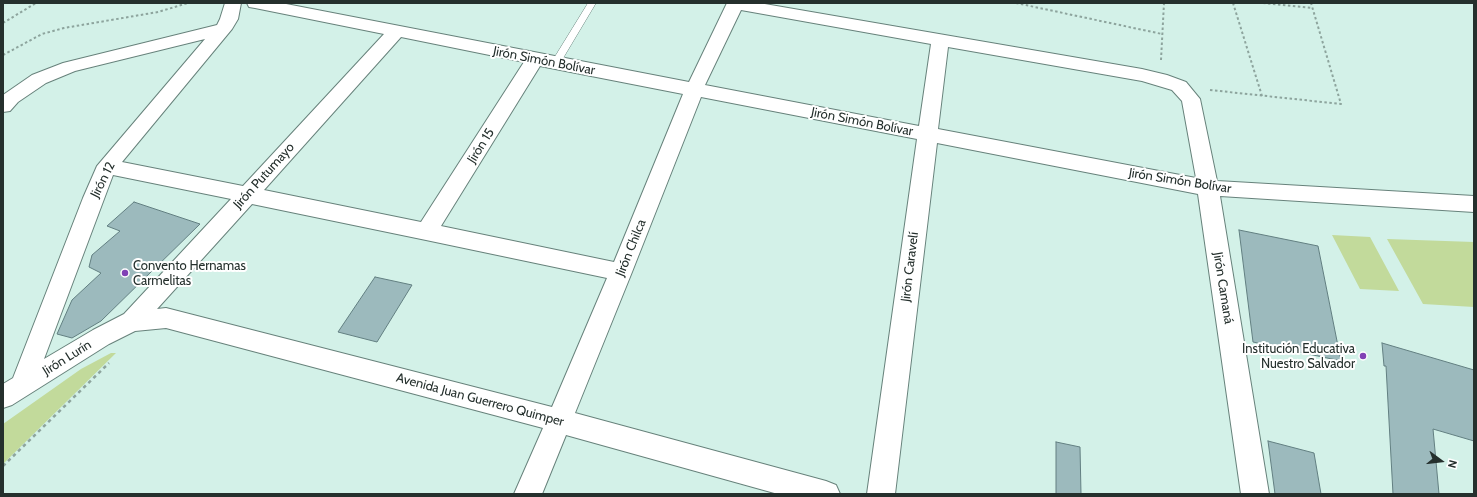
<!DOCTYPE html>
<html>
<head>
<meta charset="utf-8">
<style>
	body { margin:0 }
	#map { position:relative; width:1477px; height:497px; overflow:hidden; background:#d3f1e8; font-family:Cabin,sans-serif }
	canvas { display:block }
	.frame { position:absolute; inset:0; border:4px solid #25302d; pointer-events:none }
	.north { position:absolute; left:1421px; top:441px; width:40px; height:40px; -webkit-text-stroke:3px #fff; paint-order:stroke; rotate:105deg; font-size:11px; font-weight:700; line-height:16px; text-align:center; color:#25302d }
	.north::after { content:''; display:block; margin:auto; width:14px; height:18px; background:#25302d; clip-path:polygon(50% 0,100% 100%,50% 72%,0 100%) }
</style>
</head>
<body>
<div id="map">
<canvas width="1477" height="497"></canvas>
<div class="frame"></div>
<div class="north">N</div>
</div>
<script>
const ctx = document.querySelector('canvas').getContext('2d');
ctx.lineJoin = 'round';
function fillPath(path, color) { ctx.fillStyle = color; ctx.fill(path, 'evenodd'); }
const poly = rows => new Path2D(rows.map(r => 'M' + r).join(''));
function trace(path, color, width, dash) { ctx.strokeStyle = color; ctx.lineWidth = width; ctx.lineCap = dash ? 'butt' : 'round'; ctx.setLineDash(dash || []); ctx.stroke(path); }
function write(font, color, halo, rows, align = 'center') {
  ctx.font = font + ' Cabin,sans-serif'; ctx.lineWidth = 4; ctx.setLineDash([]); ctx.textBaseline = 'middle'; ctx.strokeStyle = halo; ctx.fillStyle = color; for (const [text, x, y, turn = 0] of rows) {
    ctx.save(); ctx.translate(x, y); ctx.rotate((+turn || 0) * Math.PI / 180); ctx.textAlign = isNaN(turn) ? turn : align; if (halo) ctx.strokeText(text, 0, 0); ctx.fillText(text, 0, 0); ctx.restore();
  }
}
fillPath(poly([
	[1332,235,1370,237,1399,291,1360,289],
	[1387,239,1474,242,1474,307,1423,304],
	[111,353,116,353,3,464,3,424,81,369]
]), '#c2da9b');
const building = poly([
	[134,202,200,224,101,321,72,338,57,334,72,300,101,273,89,267,92,255,120,231,107,226,134,202],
	[1239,230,1318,246,1341,361,1253,342,1239,230],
	[375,277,412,285,377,342,338,332,375,277],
	[1382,343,1474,370,1474,441,1433,429,1439,494,1393,494,1386,366,1384,366,1382,343],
	[1268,441,1314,453,1321,494,1275,494,1268,441],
	[1056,442,1080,447,1081,494,1056,494,1056,442]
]);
fillPath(building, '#9cbabd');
trace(building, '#627f81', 1);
const service = poly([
	[588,3,596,3,559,65,553,65,551,63,588,3]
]);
const minor = poly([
	[225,3,241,3,238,19,232,29,122,162,243,186,384,34,255,8,249,7,247,3,281,3,689,82,727,3,759,3,1142,69,1167,75,1186,82,1200,99,1217,181,1474,196,1474,212,1220,196,1269,494,1241,494,1198,194,937,143,895,494,867,494,917,139,701,97,632,272,575,413,826,481,836,485,840,494,778,494,566,435,542,494,514,494,543,428,166,328,135,331,109,344,12,405,3,408,3,384,13,378,83,198,97,166,205,39,75,71,46,83,18,102,10,111,3,112,3,95,32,75,63,63,217,25,220,19,225,3],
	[741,10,931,44,919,126,705,85,741,10],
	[401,37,524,62,421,222,264,190,401,37],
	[948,47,1142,81,1172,90,1182,101,1196,178,938,129,948,47],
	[540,66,683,94,614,262,441,226,540,66],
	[113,175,231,199,124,314,93,330,44,359,113,175],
	[252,204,426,240,607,278,552,407,166,308,157,309,252,204]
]);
trace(service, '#67827b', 1);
trace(minor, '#67827b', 2);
trace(poly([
	[1016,3,1162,34],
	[1233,3,1262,96],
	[1263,3,1312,8],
	[3,23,36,3],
	[3,55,42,34,64,28,158,12,188,3],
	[1161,60,1164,3],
	[1210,90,1341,104,1311,3]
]), '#8da49d', 2, [2.5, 2.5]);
trace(poly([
	[3,466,109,363]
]), '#8da49d', 2.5, [3.5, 3.5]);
fillPath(service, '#fff');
fillPath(minor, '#fff');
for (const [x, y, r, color] of [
	[125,273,4,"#8141b5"],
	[1363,356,4,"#8141b5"]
]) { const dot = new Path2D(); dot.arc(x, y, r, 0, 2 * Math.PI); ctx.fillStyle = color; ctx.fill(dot); trace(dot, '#fff', 1.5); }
write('13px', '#25302d', '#fff', [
	["Jirón Simón Bolívar",544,61,11],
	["Jirón Simón Bolívar",862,122,11],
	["Jirón 15",481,146,-58],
	["Jirón Putumayo",264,176,-48],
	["Jirón 12",103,180,-63],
	["Jirón Simón Bolívar",1180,181,9],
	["Jirón Chilca",631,248,-68],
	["Jirón Caravelí",910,267,-83],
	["Jirón Camaná",1223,288,81],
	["Jirón Lurín",67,358,-32],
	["Avenida Juan Guerrero Quimper",480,400,15]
]);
write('13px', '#25302d', '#fff', [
	["Convento Hernamas",133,266],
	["Carmelitas",133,281],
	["Institución Educativa",1355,349,"right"],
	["Nuestro Salvador",1355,364,"right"]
], 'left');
</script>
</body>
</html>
